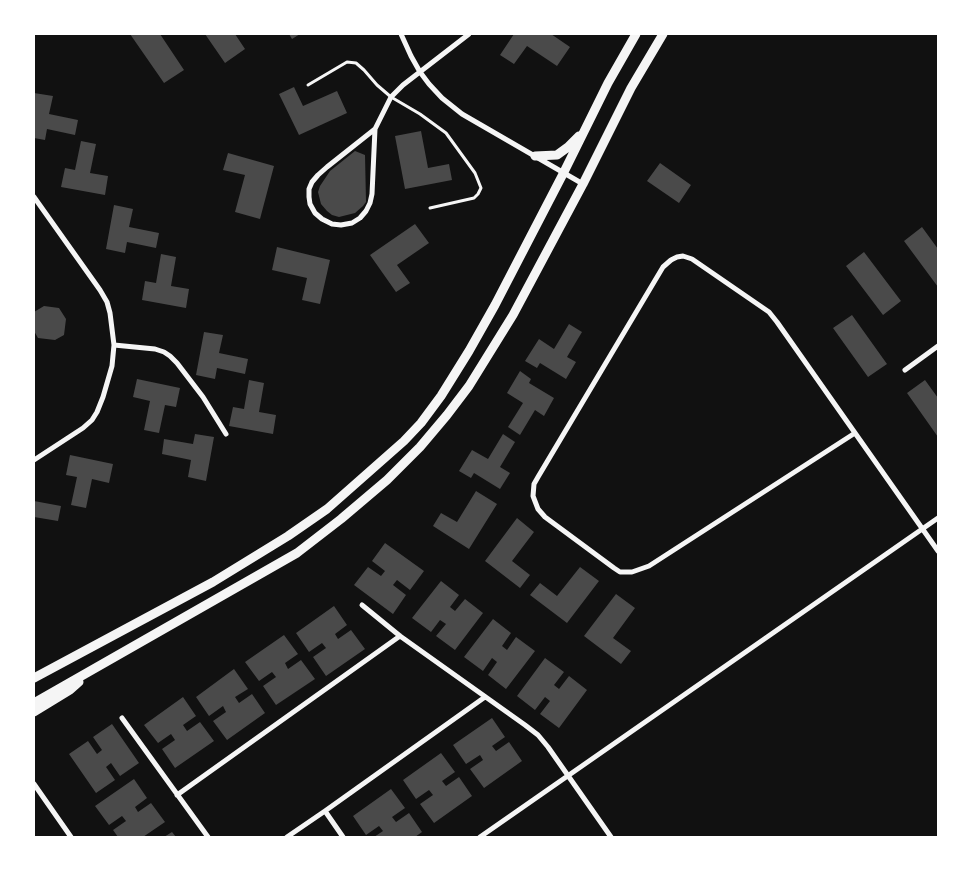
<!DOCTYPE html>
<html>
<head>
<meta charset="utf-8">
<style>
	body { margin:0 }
	#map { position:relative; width:972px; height:871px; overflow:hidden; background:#111; font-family:Ubuntu,sans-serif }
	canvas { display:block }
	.frame { position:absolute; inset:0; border:35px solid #fff; pointer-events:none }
</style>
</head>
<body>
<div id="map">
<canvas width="972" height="871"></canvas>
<div class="frame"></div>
</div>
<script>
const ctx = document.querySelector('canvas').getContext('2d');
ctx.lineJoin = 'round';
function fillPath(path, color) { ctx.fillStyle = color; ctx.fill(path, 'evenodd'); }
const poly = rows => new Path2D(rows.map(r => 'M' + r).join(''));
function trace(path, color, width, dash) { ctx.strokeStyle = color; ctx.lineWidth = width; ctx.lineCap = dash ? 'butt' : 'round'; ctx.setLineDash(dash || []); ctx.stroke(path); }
fillPath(poly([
	[130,34,160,34,184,70,164,83],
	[205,34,235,34,245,49,225,63],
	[289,34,300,34,292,39],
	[514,34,551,34,570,47,557,66,527,46,514,64,500,55],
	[294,87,303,106,337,91,347,113,299,135,279,94],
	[34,93,53,96,49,114,78,120,75,135,47,129,45,140,34,138],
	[421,131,428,168,449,164,452,180,405,189,395,136],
	[81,141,96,144,90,173,108,176,105,195,61,187,65,168,75,170],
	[355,151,365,155,366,202,363,206,355,213,339,217,332,215,327,211,321,204,318,192,320,186,330,171],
	[228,153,274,166,260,219,235,212,245,175,223,170],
	[660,163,691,185,679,203,647,181],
	[114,205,133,209,129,227,159,233,156,248,127,242,125,253,106,249],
	[415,224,429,243,397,265,410,283,396,292,370,255],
	[922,227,938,249,938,287,904,241],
	[277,247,330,260,320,304,302,300,307,278,272,270],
	[864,252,901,301,883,315,846,266],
	[161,254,176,257,171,286,189,289,186,308,142,300,145,281,156,283],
	[44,306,59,308,66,319,64,335,55,340,38,338,34,331,34,312],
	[852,315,887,364,868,377,833,328],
	[569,324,582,332,567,357,576,362,566,379,540,363,537,368,525,361,539,339,554,349],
	[204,332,223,335,219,353,248,359,245,374,217,368,215,379,196,375],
	[520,371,531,379,529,383,554,398,544,416,535,410,520,435,508,427,523,403,507,393],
	[137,379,180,388,176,407,165,405,159,433,144,430,150,401,133,397],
	[249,380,264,383,259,412,276,415,273,434,229,426,233,407,244,409],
	[925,380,938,398,938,437,907,393],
	[195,434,214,437,206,481,188,477,191,460,162,454,164,439,193,444],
	[503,434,515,442,500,467,510,473,500,489,474,473,471,478,459,471,472,450,488,459],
	[70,455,113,464,109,483,92,479,86,508,71,505,77,477,66,475],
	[476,491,497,504,469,549,433,526,441,513,457,522],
	[34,501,61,506,58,521,34,517],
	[517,518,534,532,512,561,530,575,520,588,485,561],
	[385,543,424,571,410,590,397,580,393,585,406,595,393,614,354,585,368,567,381,576,385,571,372,561],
	[580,567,599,581,567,623,530,595,540,583,557,596],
	[441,581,459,595,450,607,455,611,465,599,483,613,455,650,436,636,446,624,440,620,431,632,412,618],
	[616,594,635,608,613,638,631,651,621,664,584,636],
	[334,606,347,625,335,634,338,639,351,630,365,649,326,676,313,657,326,648,322,643,309,652,296,633],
	[493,619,511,633,502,646,507,650,516,637,535,651,506,689,488,675,497,662,492,658,483,671,464,657],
	[284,635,298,654,285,663,288,669,301,660,315,679,276,705,263,686,276,677,272,672,259,681,245,662],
	[545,658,564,672,554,685,559,689,569,676,587,690,559,728,540,714,550,701,545,697,535,710,517,696],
	[234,669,248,689,235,697,239,703,252,694,265,713,227,740,213,721,226,712,223,706,209,716,196,697],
	[183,697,196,716,183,725,187,731,200,722,214,741,175,768,162,749,175,740,171,734,158,743,144,725],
	[492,718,505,737,492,746,496,751,509,742,522,761,484,788,470,769,483,760,480,755,466,764,453,745],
	[112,724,139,763,120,776,111,763,106,767,115,780,96,793,69,754,88,741,97,754,102,750,93,737],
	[441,753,455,772,442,781,446,786,459,777,472,796,434,823,420,804,433,795,429,790,416,799,403,780],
	[134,779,147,798,135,807,138,812,151,803,165,822,143,837,118,837,113,830,126,821,122,816,109,825,95,806],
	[391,789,405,808,392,817,396,822,409,813,422,832,415,837,374,837,383,831,379,826,366,835,353,816],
	[172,832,176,837,164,837]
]), '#4a4a4a');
trace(poly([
	[308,85,347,62,356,63,364,70,377,85,391,97,420,114,446,133,475,173,481,188,478,194,474,198,430,208]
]), '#f5f5f5', 3);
trace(poly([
	[401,34,411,56,420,72,429,84,442,98,462,114,583,184],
	[375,129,327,167,318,175,312,182,309,189,309,197,310,204,315,213,322,219,332,224,341,225,352,223,360,218,366,211,370,203,372,194,375,129,391,97,403,85,469,34],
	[34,197,100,290,107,302,110,313,114,345,112,366,103,397,97,412,92,420,83,428,34,460],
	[114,345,155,349,164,352,170,356,177,363,203,397,226,434],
	[905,370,938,346],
	[855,433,649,566,632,572,620,572,614,568,545,517,538,509,533,496,534,484,538,477,663,267,671,260,677,257,683,256,692,259,769,312,777,322,938,551],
	[362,605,400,636,525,725,538,735,548,747,611,837],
	[122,718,208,837],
	[34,784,71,837],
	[177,795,400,636],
	[325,811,343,837],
	[287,837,325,811,485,697],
	[480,837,938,518]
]), '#f5f5f5', 5);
trace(poly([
	[535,156,557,155,568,147,579,136],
	[34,678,213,582,288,536,327,509,404,441,421,423,441,396,469,351,495,305,563,174,608,83,636,34],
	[34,703,297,553,341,519,387,480,420,447,447,415,469,386,513,315,583,184,631,88,663,34],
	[34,712,70,690,79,682]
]), '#f5f5f5', 9);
</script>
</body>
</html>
